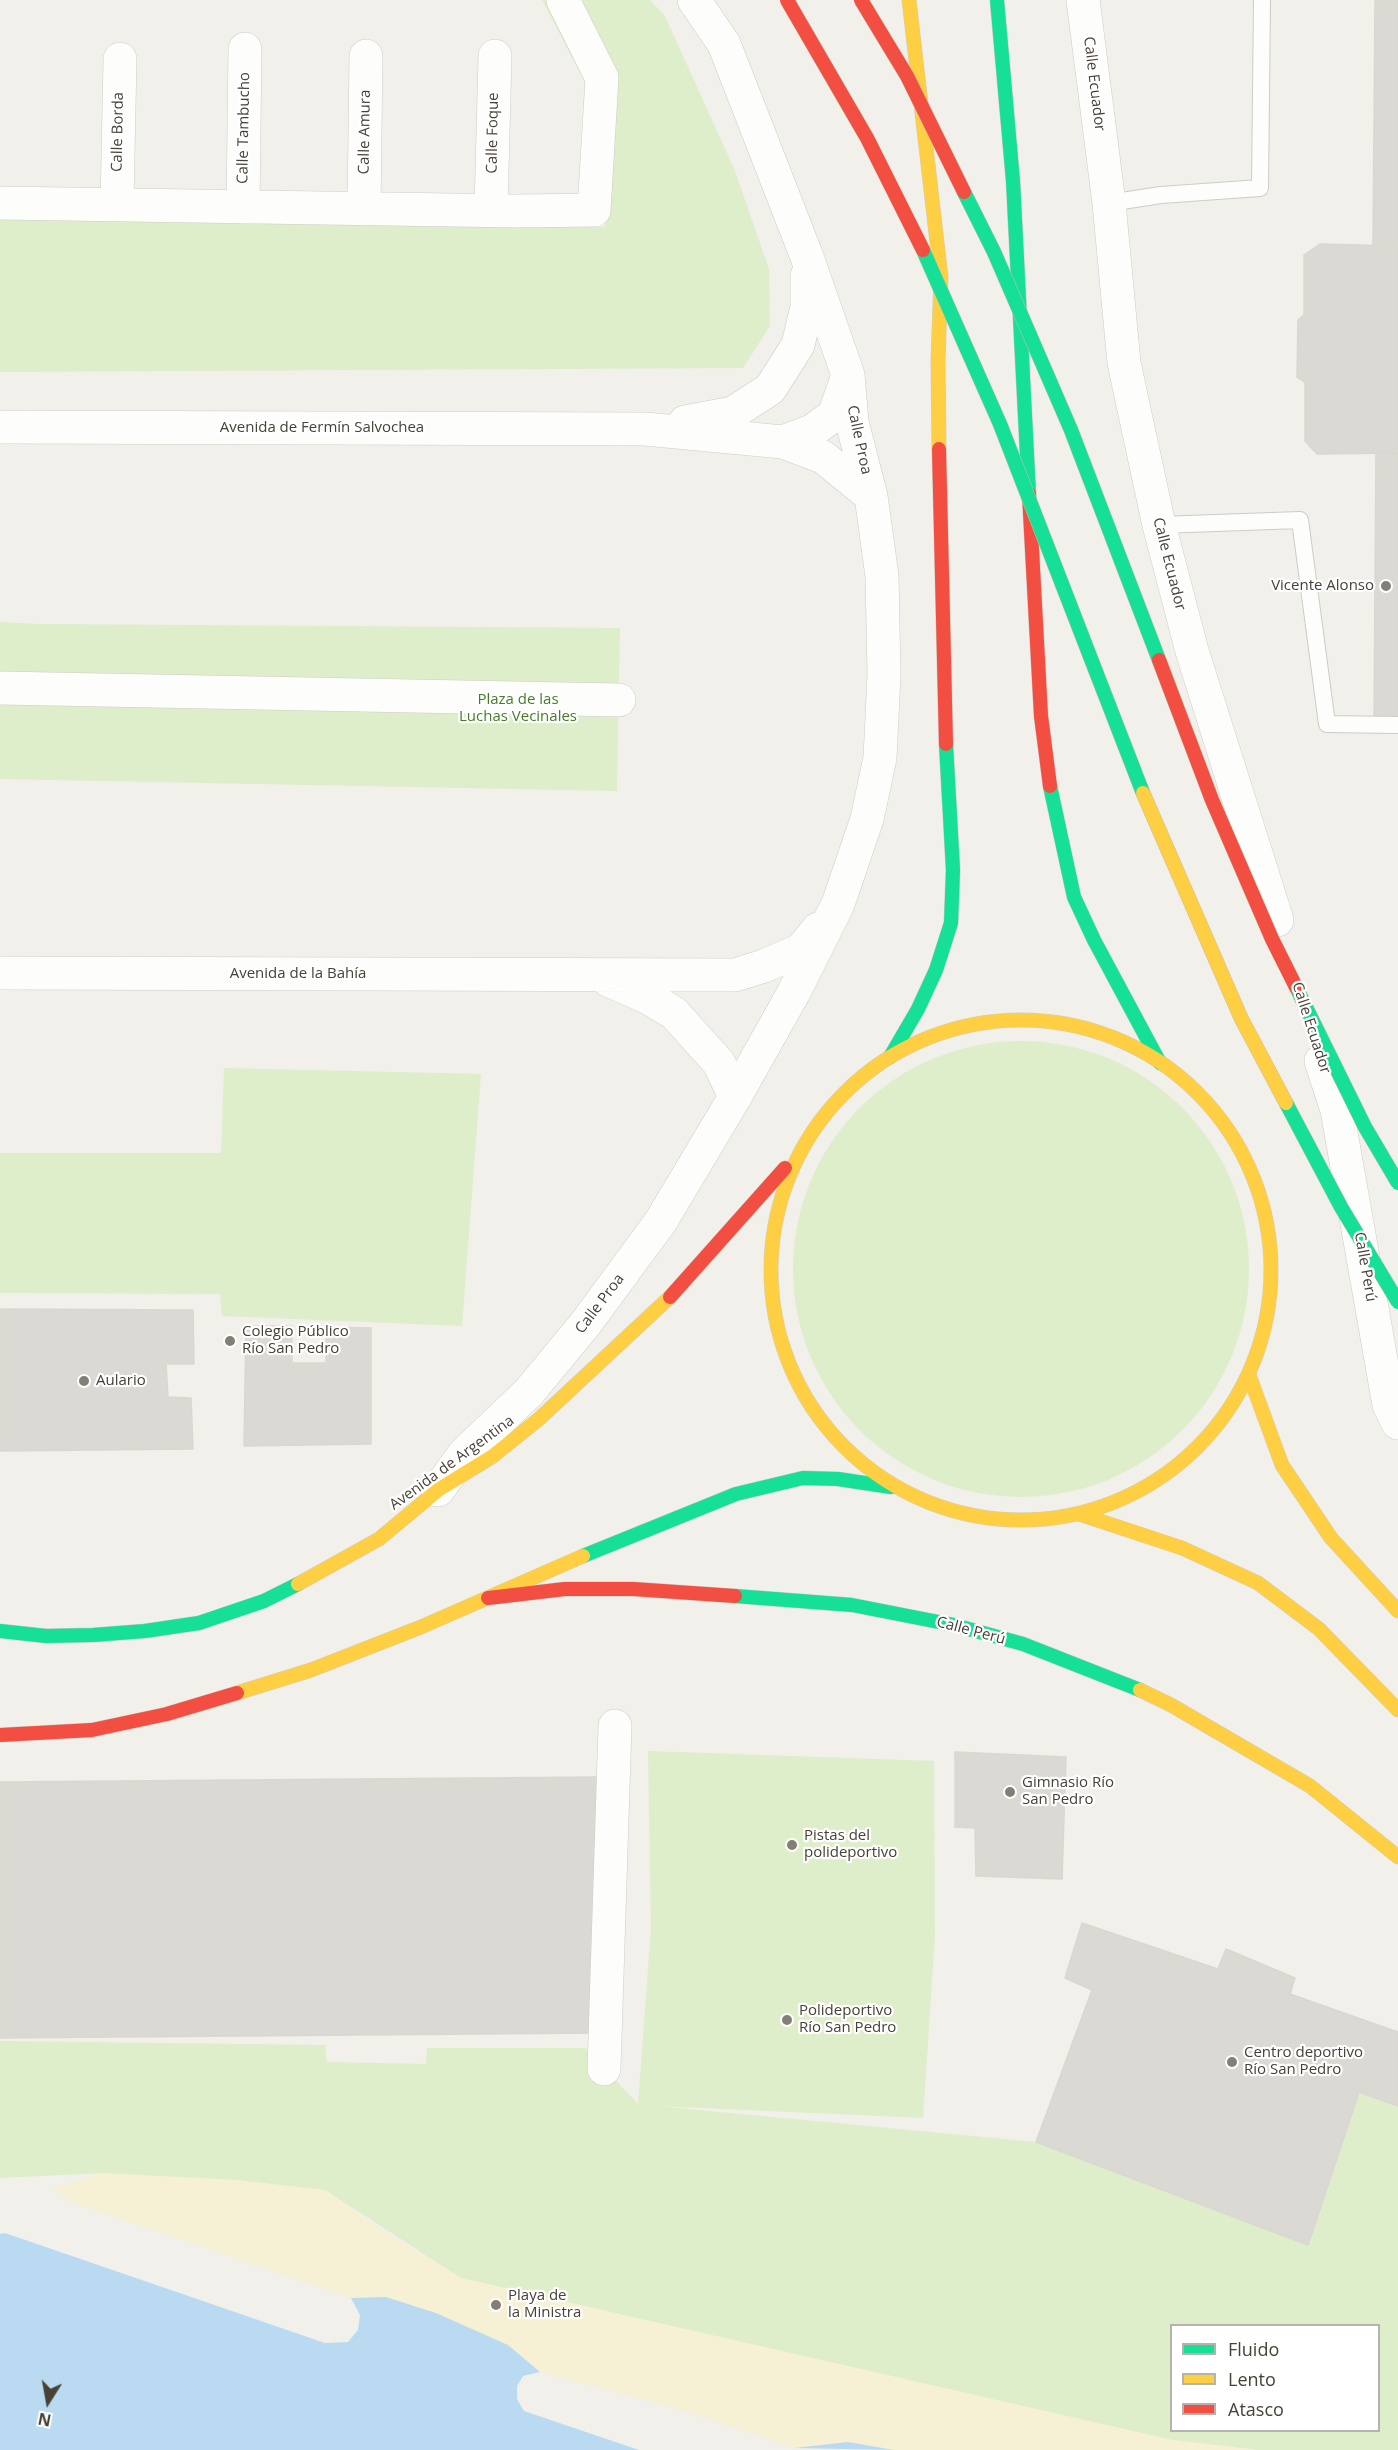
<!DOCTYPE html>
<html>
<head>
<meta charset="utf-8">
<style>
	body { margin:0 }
	#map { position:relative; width:1398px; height:2450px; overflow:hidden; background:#f1f0eb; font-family:"Open Sans",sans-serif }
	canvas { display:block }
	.legend { position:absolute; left:1170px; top:2324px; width:210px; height:108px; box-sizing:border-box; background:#fff; border:2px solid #b6b3af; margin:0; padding:8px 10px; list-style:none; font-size:18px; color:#484236 }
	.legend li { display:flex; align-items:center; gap:12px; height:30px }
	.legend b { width:30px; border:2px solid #b6b3af }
	.north { position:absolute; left:18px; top:2372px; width:60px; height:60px; -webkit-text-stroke:4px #fff; paint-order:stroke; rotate:191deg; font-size:16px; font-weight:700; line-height:24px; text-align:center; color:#484236 }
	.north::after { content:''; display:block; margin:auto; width:21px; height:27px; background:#484236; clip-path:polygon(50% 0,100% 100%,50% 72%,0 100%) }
</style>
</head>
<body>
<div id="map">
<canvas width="1398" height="2450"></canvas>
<ul class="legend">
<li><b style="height:8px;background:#16e098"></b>Fluido</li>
<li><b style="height:8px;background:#ffcf43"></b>Lento</li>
<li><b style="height:8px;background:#f24e42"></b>Atasco</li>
</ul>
<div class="north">N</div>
</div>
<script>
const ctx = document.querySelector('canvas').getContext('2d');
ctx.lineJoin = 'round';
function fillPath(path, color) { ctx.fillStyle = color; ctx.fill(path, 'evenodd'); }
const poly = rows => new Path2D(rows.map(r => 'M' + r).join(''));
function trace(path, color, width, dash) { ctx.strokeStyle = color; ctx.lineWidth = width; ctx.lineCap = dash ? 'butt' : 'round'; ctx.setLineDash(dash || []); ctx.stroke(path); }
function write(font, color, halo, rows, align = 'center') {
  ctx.font = font + ' "Open Sans",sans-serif'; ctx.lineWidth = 4.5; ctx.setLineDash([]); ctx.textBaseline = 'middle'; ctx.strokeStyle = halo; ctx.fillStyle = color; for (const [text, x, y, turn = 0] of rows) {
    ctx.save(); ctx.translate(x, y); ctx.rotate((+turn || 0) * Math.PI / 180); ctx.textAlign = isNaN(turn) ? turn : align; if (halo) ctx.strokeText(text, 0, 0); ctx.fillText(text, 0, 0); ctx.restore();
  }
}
fillPath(poly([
	[542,0,650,0,665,16,735,171,769,269,770,326,743,368,0,372,0,215,605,227,607,125],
	[0,622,40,624,620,628,617,791,0,779],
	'793 1269a228 228 0 1 1 456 0a228 228 0 1 1-456 0Z',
	[224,1068,481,1074,462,1326,222,1316,220,1294,0,1293,0,1153,221,1153],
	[648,1751,934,1761,935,1935,923,2118,657,2106,1036,2142,1308,2245,1359,2092,1398,2106,1398,2450,1257,2450,1172,2440,461,2278,325,2190,104,2173,0,2178,0,2041,325,2045,327,2062,426,2064,427,2048,585,2048,638,2104,651,1929],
	[1172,2326,1378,2326,1378,2430,1172,2430]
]), '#deedca');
fillPath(poly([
	[104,2173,238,2180,325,2190,385,2232,461,2278,1172,2440,1257,2450,894,2450,848,2442,794,2448,675,2408,540,2372,508,2345,386,2297,351,2298,72,2202,52,2188]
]), '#f6f0d4');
fillPath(poly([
	[5,2233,325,2343,348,2342,358,2330,360,2315,351,2298,386,2297,436,2313,508,2345,540,2372,523,2376,517,2386,517,2399,524,2411,639,2450,0,2450,0,2234],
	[848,2442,894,2450,794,2448]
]), '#badaf1');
const building = poly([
	[1375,0,1398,0,1398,246,1373,246,1375,0],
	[1320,244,1398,246,1398,453,1317,454,1305,441,1305,382,1297,377,1298,320,1304,315,1304,255,1320,244],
	[1376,452,1398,453,1398,719,1374,719,1376,452],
	[0,1309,193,1310,194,1364,166,1364,168,1397,191,1398,193,1449,0,1451,0,1309],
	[246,1326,292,1326,292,1363,326,1363,326,1327,371,1328,371,1444,244,1446,246,1326],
	[955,1752,1066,1757,1062,1879,976,1876,975,1828,955,1827,955,1752],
	[599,1777,599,2033,0,2038,0,1782,599,1777],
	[1082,1923,1218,1969,1226,1949,1295,1978,1290,1994,1398,2032,1398,2106,1359,2092,1308,2245,1036,2142,1092,1990,1065,1978,1082,1923]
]);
fillPath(building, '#dbd9d3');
trace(building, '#dad7d0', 1.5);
const lane = poly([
	[1109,203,1161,195,1260,188,1262,0],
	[1159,525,1300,520,1327,724,1398,725]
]);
const street = poly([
	[1083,0,1109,203,1124,363,1159,525,1192,651,1277,920],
	[0,203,518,211,594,210,602,78,563,0],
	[117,205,120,59],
	[243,207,245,49],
	[364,209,366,56],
	[491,210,495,56],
	[685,422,733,413,770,389,798,345,807,307,807,276],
	[0,427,645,429,783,442,823,457,871,496],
	[783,442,812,431,834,415,846,381],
	[0,688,619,700],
	[0,973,735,975,764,966,801,950,818,929],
	[608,980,647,997,674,1013,719,1063,735,1097],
	[1321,1061,1337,1110,1389,1405,1398,1423],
	[438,1490,464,1454,529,1392,586,1323,661,1221,735,1097,794,992,838,904,867,819,880,758,884,675,882,576,871,496,852,422,848,375,807,257,724,44,694,0],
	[604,2069,615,1726]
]);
const fast = poly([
	[997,0,1013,181,1029,494],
	[1050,786,1074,897,1094,940,1160,1063],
	[890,1057,918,1009,936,970,951,923,953,870,946,744],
	[583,1556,736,1494,803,1478,838,1479,891,1487],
	[735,1596,852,1605,954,1625,1023,1644,1140,1690],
	[0,1631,46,1636,93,1635,145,1631,199,1623,264,1601,298,1584]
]);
const slow = poly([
	[909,0,941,277,938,360,939,449],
	'771 1270a250 250 0 1 1 500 0a250 250 0 1 1-500 0Z',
	[1249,1375,1282,1465,1331,1538,1398,1611],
	[1079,1514,1182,1548,1258,1583,1319,1629,1398,1710],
	[298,1584,379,1539,438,1490,493,1456,539,1419,670,1297],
	[1140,1690,1171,1705,1310,1786,1398,1857],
	[237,1693,311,1670,421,1627,583,1556]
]);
const jam = poly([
	[939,449,946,744],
	[1029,494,1041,716,1050,786],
	[670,1297,785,1168],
	[488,1598,565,1589,633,1589,735,1596],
	[0,1735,92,1730,167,1714,237,1693]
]);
trace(lane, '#ceccc7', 18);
trace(street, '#ceccc7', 34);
trace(fast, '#d1cdc2', 15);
trace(slow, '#d1cdc2', 15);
trace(jam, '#d1cdc2', 15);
trace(lane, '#fdfdfc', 16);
trace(street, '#fdfdfc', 33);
trace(fast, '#16e098', 14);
trace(slow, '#ffcf43', 14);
trace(jam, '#f24e42', 14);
const fastBridge = poly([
	[964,192,994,252,1071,430,1159,660],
	[923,250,1000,424,1143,793],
	[1296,987,1365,1127,1398,1183],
	[1286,1103,1341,1207,1398,1302]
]);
const slowBridge = poly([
	[1143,793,1241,1018,1286,1103]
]);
const jamBridge = poly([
	[787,0,867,138,923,250],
	[861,0,907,76,964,192],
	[1159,660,1212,800,1272,939,1296,987]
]);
trace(fastBridge, '#cabea5', 15, []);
trace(slowBridge, '#cabea5', 15, []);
trace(jamBridge, '#cabea5', 15, []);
trace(fastBridge, '#16e098', 14);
trace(slowBridge, '#ffcf43', 14);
trace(jamBridge, '#f24e42', 14);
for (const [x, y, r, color] of [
	[1386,586,6,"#837f75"],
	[230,1341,6,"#837f75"],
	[84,1381,6,"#837f75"],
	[1010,1792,6,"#837f75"],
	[792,1845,6,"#837f75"],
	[787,2020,6,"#837f75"],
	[1232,2062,6,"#837f75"],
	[496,2305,6,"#837f75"]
]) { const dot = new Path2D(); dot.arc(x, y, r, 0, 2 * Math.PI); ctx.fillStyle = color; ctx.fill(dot); trace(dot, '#fff', 2); }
write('15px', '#484236', '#fff', [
	["Calle Ecuador",1094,84,83],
	["Calle Tambucho",244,128,-89],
	["Calle Borda",118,132,-89],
	["Calle Amura",365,132,-89],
	["Calle Foque",493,133,-89],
	["Avenida de Fermín Salvochea",322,428],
	["Calle Proa",859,440,78],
	["Calle Ecuador",1169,564,76],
	["Avenida de la Bahía",298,974],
	["Calle Ecuador",1311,1028,72],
	["Calle Perú",1365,1267,80],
	["Calle Proa",600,1304,-53],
	["Avenida de Argentina",452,1463,-36],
	["Calle Perú",971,1631,15]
]);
write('15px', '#484236', '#fff', [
	["Vicente Alonso",1374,586,"right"],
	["Colegio Público",242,1332],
	["Río San Pedro",242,1349],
	["Aulario",96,1381],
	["Gimnasio Río",1022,1783],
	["San Pedro",1022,1800],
	["Pistas del",804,1836],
	["polideportivo",804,1853],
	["Polideportivo",799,2011],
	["Río San Pedro",799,2028],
	["Centro deportivo",1244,2053],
	["Río San Pedro",1244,2070],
	["Playa de",508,2296],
	["la Ministra",508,2313]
], 'left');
write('15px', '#457d26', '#fff', [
	["Plaza de las",518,700],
	["Luchas Vecinales",518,717]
]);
</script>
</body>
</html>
